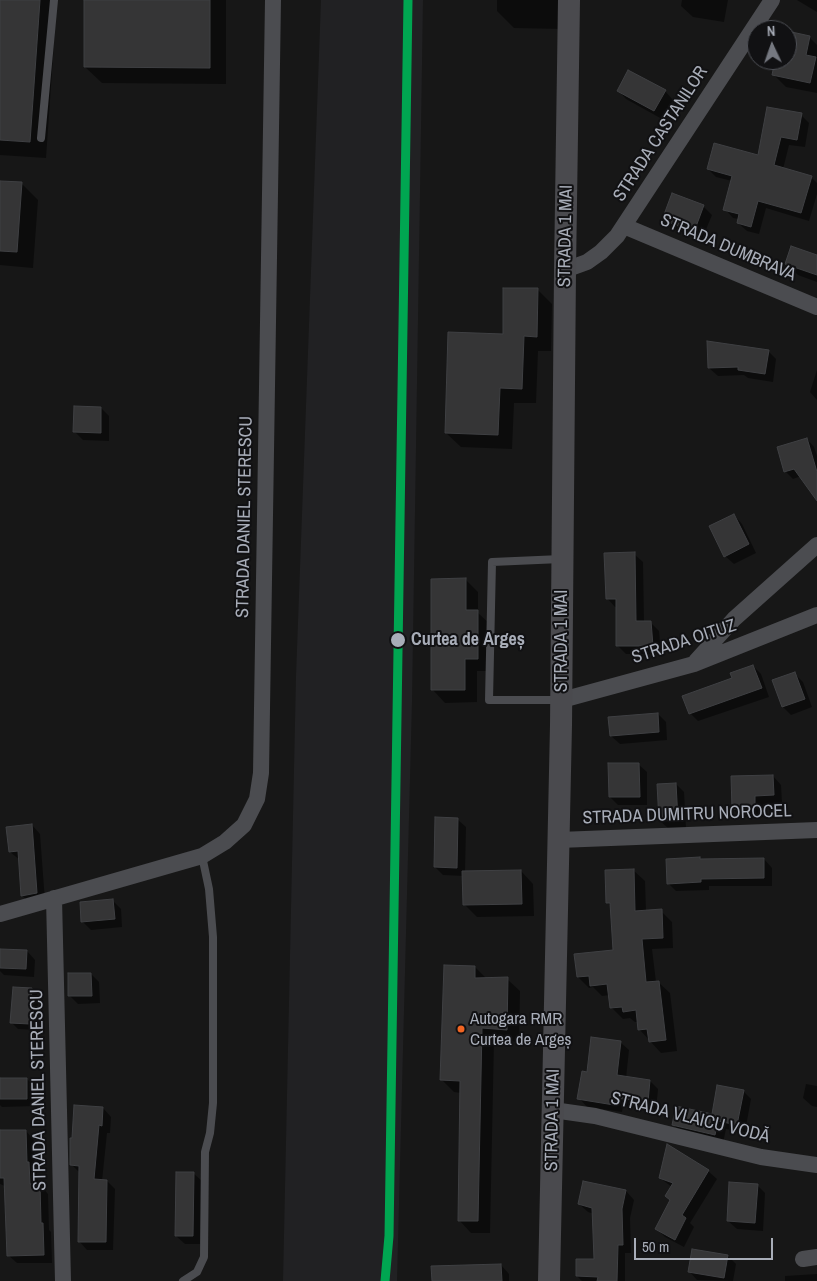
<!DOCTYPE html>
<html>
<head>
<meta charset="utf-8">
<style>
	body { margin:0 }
	#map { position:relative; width:817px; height:1281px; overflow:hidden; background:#171717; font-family:"Archivo Narrow",sans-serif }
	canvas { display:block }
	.north { position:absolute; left:747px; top:20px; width:50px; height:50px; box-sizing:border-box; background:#111113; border:1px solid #4d4f55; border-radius:50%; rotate:357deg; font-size:14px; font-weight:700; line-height:20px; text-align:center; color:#a8adb8 }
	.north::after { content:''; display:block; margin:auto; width:18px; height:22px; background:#757880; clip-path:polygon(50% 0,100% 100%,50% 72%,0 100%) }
	.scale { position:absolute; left:634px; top:1238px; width:139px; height:22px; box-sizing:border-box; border:2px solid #a8adb8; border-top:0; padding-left:6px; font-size:15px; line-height:18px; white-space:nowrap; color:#a8adb8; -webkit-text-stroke:4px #111113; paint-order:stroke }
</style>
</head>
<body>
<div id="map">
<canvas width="817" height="1281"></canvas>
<div class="north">N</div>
<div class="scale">50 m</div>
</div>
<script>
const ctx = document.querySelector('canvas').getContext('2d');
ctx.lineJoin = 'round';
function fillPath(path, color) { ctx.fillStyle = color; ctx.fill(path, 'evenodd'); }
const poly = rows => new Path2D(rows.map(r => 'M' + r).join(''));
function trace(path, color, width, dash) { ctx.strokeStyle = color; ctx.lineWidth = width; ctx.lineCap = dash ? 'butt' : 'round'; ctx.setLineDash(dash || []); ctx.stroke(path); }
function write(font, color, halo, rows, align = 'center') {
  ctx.font = font + ' "Archivo Narrow",sans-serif'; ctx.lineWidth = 4; ctx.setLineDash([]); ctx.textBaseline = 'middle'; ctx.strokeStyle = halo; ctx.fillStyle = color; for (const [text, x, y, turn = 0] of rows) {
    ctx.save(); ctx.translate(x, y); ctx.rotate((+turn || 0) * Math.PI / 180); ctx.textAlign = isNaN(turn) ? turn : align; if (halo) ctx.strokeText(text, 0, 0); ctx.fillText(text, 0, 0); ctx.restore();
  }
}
fillPath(poly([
	[321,0,423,0,412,701,397,1281,283,1281,296,676]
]), '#212123');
fillPath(poly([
	[0,0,57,0,46,158,0,155],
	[86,0,226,0,226,84,102,83,85,67],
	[497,0,564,0,563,29,514,28,497,11],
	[682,0,728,0,724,22,693,17,681,6],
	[797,0,817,0,817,12],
	[787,32,809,37,817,45,817,93,786,87,773,74,776,60,787,60],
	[618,90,665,91,673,100,662,119,626,99],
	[801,115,809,123,805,147,789,145,783,169,811,177,817,183,817,194,809,221,766,208,759,234,747,231,738,223,739,219,733,218,725,209,732,181,716,177,708,169,759,157],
	[0,182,21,183,38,200,33,268,0,265],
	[703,206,712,215,702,239,672,228,663,219],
	[817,256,817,282,798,275,786,263],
	[537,289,552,304,551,351,538,351,536,403,514,403,512,449,461,447,446,433,504,335],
	[768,351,776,359,773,382,748,378,744,375,718,376,709,368],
	[817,370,817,400,810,392],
	[101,408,109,416,109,441,83,440,75,432],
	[807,439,814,447,817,456,817,499,801,476,793,479,785,471],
	[734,515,742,524,756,553,734,564,725,556],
	[634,554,643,562,644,623,651,623,659,631,661,654,626,654,618,646,618,607,615,607,607,598],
	[466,580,478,592,478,613,490,624,490,671,477,671,477,702,445,703,433,690],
	[753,666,761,674,769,697,698,721,690,713,733,679],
	[794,673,803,682,812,707,791,715,783,707],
	[658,714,666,722,667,740,620,744,611,736,610,718],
	[638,764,647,772,647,805,618,805,610,797],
	[773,776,781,785,782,803,763,804,763,817,741,817,733,809],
	[676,784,684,792,686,828,669,829,660,821],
	[457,819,466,827,465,872,521,871,533,884,534,916,477,917,464,904,464,876,443,875,435,867],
	[32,825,40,834,45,901,30,904,22,895,20,860,10,852],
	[764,859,772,868,772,886,709,886,709,890,676,891,668,883],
	[633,870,645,881,646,911,661,911,672,922,673,948,652,949,656,982,658,982,670,993,677,1051,661,1053,639,1029,638,1022,635,1022,630,1018,623,1019,612,1008,610,995,602,996,593,987,589,988,578,977,614,951,612,907,608,903],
	[113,901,121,909,122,927,91,930,82,921],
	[0,950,27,951,35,960,34,977,4,975,0,971],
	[475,967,487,979,507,979,520,991,519,1042,494,1040,490,1233,471,1233,459,1220,461,1093,454,1092,442,1080],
	[91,974,99,982,100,1003,78,1004,69,995],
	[32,990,39,996,36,1030,18,1029,12,1023],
	[620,1042,629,1050,626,1078,650,1081,658,1089,656,1110,623,1106,622,1112,587,1107,579,1098,589,1073],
	[0,1079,27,1079,35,1087,35,1106,2,1107,0,1105],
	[806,1084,817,1086,817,1107,812,1106,803,1098],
	[743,1091,751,1099,745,1132,726,1129,723,1143,682,1133,673,1124,713,1116],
	[103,1108,111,1117,110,1133,107,1133,102,1181,107,1181,115,1189,113,1250,87,1250,79,1241,80,1173,72,1165],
	[26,1131,34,1140,35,1170,37,1172,38,1185,40,1185,48,1194,49,1230,51,1232,52,1263,17,1263,8,1255,5,1186,0,1184,0,1132],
	[708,1171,717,1179,690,1223,694,1227,684,1247,665,1237,657,1229,671,1201,672,1187,660,1178],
	[193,1173,202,1181,200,1244,185,1244,176,1236],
	[757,1185,765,1193,763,1231,737,1229,728,1221],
	[626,1191,634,1200,630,1218,631,1253,625,1253,625,1281,582,1281,577,1276,595,1260,594,1214,588,1212,579,1204],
	[728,1256,736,1264,733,1281,697,1280,689,1271],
	[501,1265,509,1274,509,1281,433,1281],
	[817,1274,817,1281,785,1281,785,1276]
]), '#0007');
const building = poly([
	[0,0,40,0,30,142,0,140,0,0],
	[84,0,210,0,210,68,84,67,84,0],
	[787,31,810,36,806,55,816,57,810,83,772,75,775,60,787,60,787,31],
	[628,70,666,90,654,111,617,91,628,70],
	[767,107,802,113,797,140,781,137,774,165,812,176,801,213,758,201,751,227,737,223,739,214,723,210,732,176,707,169,714,143,758,155,767,107],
	[0,181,22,182,17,252,0,251,0,181],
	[672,193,704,205,694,232,662,220,672,193],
	[791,246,817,255,817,275,785,264,791,246],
	[503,288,538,288,537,337,524,336,522,389,500,388,498,435,445,433,448,332,503,334,503,288],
	[707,341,769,350,765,374,738,370,738,367,708,368,707,341],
	[74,406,101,407,101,433,73,432,74,406],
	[807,438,817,472,817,501,794,469,784,472,777,447,807,438],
	[734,514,749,544,724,557,709,526,734,514],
	[635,552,636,621,651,621,653,646,616,646,616,599,606,599,604,553,635,552],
	[466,578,466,610,478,610,478,659,465,659,465,690,431,690,431,579,466,578],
	[753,665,762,688,689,714,682,696,732,678,730,673,753,665],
	[795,672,805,699,782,707,772,680,795,672],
	[658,713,659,732,610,736,608,717,658,713],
	[608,763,639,763,640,797,609,797,608,763],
	[773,775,774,795,755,796,755,809,732,809,731,776,773,775],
	[676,783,678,820,659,821,657,784,676,783],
	[435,817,458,818,457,868,434,867,435,817],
	[32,824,37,893,21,896,18,851,9,852,6,827,32,824],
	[700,857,700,859,764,858,764,878,701,879,701,882,667,884,666,859,700,857],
	[634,869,635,911,662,909,663,938,642,939,646,982,659,981,666,1040,649,1042,647,1029,638,1030,636,1010,623,1012,622,1007,610,1008,607,984,590,986,589,976,577,977,574,954,613,950,610,903,606,903,605,870,634,869],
	[521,870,522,904,463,905,462,871,521,870],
	[113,899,115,919,81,922,80,902,113,899],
	[0,949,27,950,26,969,0,968,0,949],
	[444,965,475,966,475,978,508,977,507,1030,482,1028,478,1221,458,1221,460,1081,440,1080,444,965],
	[68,973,91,973,92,996,68,996,68,973],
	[13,987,32,988,30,1024,10,1023,13,987],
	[591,1037,621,1041,617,1075,650,1080,648,1102,615,1098,614,1105,577,1099,582,1071,587,1072,591,1037],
	[0,1078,27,1078,27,1099,0,1099,0,1078],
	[717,1085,744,1090,737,1125,718,1121,715,1135,672,1125,676,1106,712,1114,717,1085],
	[74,1105,103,1107,102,1126,99,1125,94,1179,107,1180,106,1242,78,1242,79,1166,70,1165,70,1138,72,1138,74,1105],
	[0,1130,26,1130,27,1162,29,1162,30,1184,40,1184,41,1223,43,1223,44,1255,7,1256,4,1178,0,1178,0,1130],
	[667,1144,709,1170,682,1215,686,1218,675,1240,655,1229,670,1200,665,1196,673,1183,659,1178,667,1144],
	[176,1172,194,1172,193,1236,175,1236,176,1172],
	[583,1181,626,1190,622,1209,623,1245,618,1245,617,1281,597,1281,598,1277,576,1276,576,1259,594,1259,592,1208,578,1204,583,1181],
	[729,1182,758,1184,755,1223,727,1221,729,1182],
	[692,1249,728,1255,724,1278,688,1272,692,1249],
	[501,1264,502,1281,432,1281,431,1266,501,1264]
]);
fillPath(building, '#353536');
trace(building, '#3f4043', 1);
trace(poly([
	[41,138,54,0],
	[560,700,489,700,492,562,561,559],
	[183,1281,197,1272,204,1257,205,1152,210,1133,213,1103,213,937,209,889,202,856]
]), '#4b4c50', 8);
trace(poly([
	[624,226,817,307],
	[565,270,587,262,601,252,617,236,772,0],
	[696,661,734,619,817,545],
	[562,700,694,664,817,615],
	[559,840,817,830],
	[54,898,63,1281],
	[0,914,202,856,225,842,244,825,257,799,261,773,273,0],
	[553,1110,595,1116,761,1157,817,1165],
	[803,1259,817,1257]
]), '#4b4c50', 16);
trace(poly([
	[549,1281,561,725,565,270,569,0]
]), '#4a4a4e', 22);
trace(poly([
	[385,1281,389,1236,408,0]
]), '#00a651', 9);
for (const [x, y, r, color] of [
	[398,640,8,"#a8adb8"],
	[461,1029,4.5,"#f26522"]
]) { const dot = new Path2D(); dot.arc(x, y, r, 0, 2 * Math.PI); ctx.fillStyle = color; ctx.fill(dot); trace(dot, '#111113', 2); }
write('17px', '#a8adb8', '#111113', [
	["Autogara RMR",470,1019],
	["Curtea de Argeș",470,1040]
], 'left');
write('18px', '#a8adb8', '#111113', [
	["STRADA CASTANILOR",661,134,-57],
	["STRADA 1 MAI",566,236,-89],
	["STRADA DUMBRAVA",728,248,23],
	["STRADA DANIEL STERESCU",245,517,-89],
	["STRADA 1 MAI",562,641,-90],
	["STRADA OITUZ",684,642,-18],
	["STRADA DUMITRU NOROCEL",687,815,-2],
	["STRADA DANIEL STERESCU",39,1090,-91],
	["STRADA VLAICU VODĂ",690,1118,14],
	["STRADA 1 MAI",553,1120,-89]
]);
write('bold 18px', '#a8adb8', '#111113', [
	["Curtea de Argeș",411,640]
], 'left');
</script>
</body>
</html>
